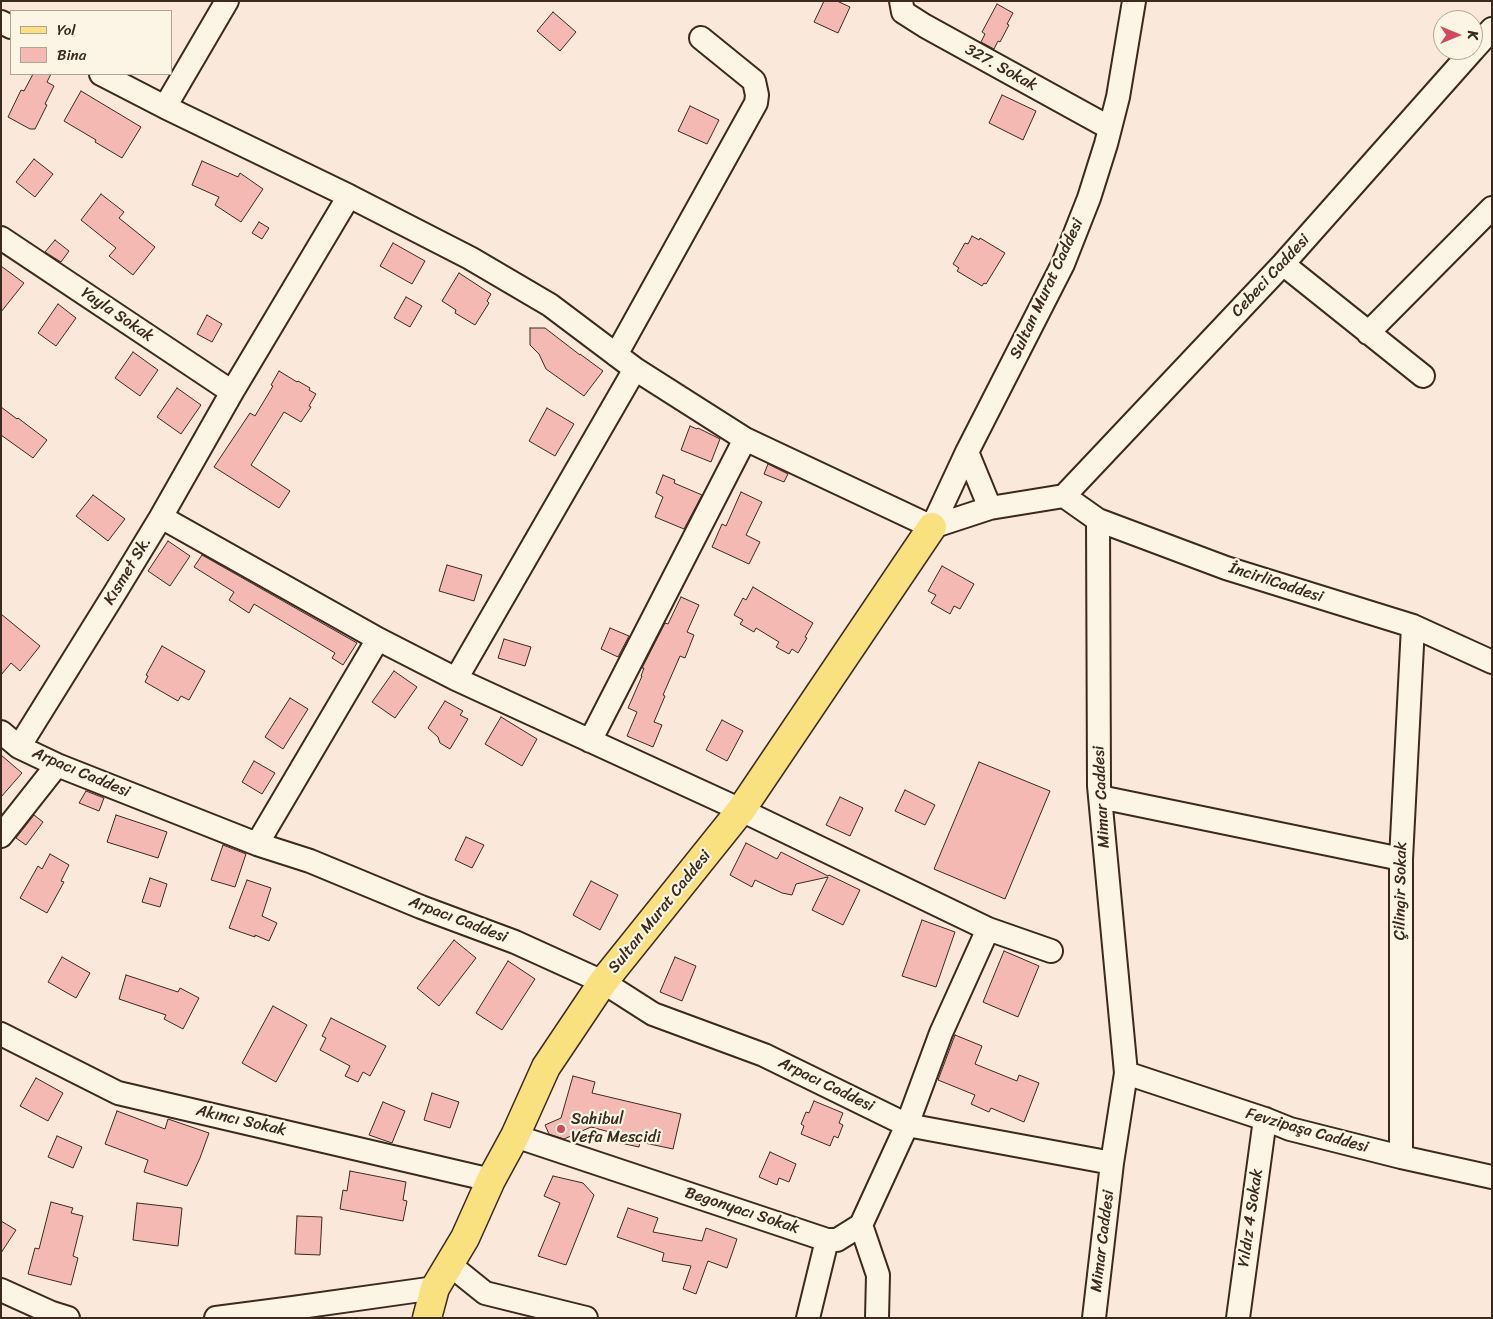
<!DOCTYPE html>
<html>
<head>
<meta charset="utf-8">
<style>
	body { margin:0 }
	#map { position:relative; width:1493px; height:1319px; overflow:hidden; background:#fae9db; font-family:Sriracha,sans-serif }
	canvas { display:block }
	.frame { position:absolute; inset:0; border:2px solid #3b2a1e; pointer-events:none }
	.legend { position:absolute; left:10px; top:10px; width:162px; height:65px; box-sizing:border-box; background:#fcf5e5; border:1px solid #afa495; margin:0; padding:6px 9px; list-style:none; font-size:15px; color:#3b2a1e }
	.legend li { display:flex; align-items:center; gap:10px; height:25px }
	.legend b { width:25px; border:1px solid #afa495 }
	.north { position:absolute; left:1433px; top:10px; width:50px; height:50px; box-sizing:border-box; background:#fcf5e5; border:1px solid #afa495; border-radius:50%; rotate:90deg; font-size:14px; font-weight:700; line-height:20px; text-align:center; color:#3b2a1e }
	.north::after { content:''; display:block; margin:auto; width:18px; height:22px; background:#d1495b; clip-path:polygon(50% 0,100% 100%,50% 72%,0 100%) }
</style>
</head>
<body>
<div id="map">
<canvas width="1493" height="1319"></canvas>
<div class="frame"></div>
<ul class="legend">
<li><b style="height:6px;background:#fae180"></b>Yol</li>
<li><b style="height:14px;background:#f4b9b2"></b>Bina</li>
</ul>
<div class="north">K</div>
</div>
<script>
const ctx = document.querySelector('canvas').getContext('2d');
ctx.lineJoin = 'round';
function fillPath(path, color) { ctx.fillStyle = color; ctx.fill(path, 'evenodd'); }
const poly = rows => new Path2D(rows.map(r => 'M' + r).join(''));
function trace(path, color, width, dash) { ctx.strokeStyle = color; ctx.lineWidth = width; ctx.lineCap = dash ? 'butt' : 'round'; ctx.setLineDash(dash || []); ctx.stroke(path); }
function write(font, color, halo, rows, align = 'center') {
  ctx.font = font + ' Sriracha,sans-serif'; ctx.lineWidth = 4.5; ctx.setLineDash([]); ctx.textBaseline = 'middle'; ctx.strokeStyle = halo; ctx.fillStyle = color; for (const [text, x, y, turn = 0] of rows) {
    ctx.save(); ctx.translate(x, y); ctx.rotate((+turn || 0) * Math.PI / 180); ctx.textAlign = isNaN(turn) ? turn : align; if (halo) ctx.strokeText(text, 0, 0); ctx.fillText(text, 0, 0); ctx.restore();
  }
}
const building = poly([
	[824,1,837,1,850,7,838,33,814,22,824,1],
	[997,4,1013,13,1007,24,1009,25,1000,42,998,41,994,49,981,42,985,34,982,32,997,4],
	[553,12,576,32,560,51,537,31,553,12],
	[33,74,51,74,47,82,54,86,45,104,47,105,35,129,30,129,8,117,21,90,24,91,33,74],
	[81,91,141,127,122,158,95,142,96,140,64,121,81,91],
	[1002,95,1036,111,1023,140,989,123,1002,95],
	[690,106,719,120,707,144,678,131,690,106],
	[34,159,53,174,35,197,16,182,34,159],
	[202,161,238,177,240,173,263,189,241,222,215,205,219,197,192,185,202,161],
	[101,194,124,212,119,218,155,247,133,275,109,256,116,248,81,220,101,194],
	[259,222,269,228,262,239,252,233,259,222],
	[972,236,979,240,980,238,1005,253,986,284,984,283,982,286,957,271,959,268,953,264,965,243,968,244,972,236],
	[55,240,69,251,61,262,45,252,55,240],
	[393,243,425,261,412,284,380,266,393,243],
	[1,266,24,283,1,312,1,266],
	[459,273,491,294,487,301,489,303,475,325,455,313,456,310,442,301,459,273],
	[406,297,422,306,410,327,394,318,406,297],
	[58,304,76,318,56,346,38,333,58,304],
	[207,315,222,324,212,342,197,334,207,315],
	[530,328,545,328,580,355,580,354,603,371,584,396,546,369,539,354,530,345,530,328],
	[133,352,158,370,140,396,115,378,133,352],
	[279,371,297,382,298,381,310,388,309,390,316,394,309,406,311,407,301,422,284,412,251,465,290,491,279,508,214,467,250,413,255,416,273,386,271,385,279,371],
	[177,388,201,405,181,434,157,417,177,388],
	[1,407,17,419,18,418,47,440,33,458,1,435,1,407],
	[547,408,574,424,555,456,529,441,547,408],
	[690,426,697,429,698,428,720,439,711,462,681,450,690,426],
	[768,464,788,474,784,482,764,474,768,464],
	[663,475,675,480,674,483,702,495,684,529,655,517,663,497,656,493,663,475],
	[741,492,762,502,746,535,760,542,749,564,712,547,722,524,726,526,741,492],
	[93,495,125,519,108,541,76,516,93,495],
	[168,541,190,556,170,586,148,571,168,541],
	[202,555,357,643,343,665,332,658,335,653,254,604,249,613,229,600,234,592,194,567,202,555],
	[447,565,482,575,474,601,439,591,447,565],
	[942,566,974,584,960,609,954,606,950,614,931,603,936,595,928,591,942,566],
	[753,587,813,623,805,637,807,638,798,653,792,649,789,654,776,647,779,642,756,628,754,632,740,624,743,620,734,615,743,598,746,600,753,587],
	[681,597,699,605,687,632,694,635,685,658,680,656,663,695,665,696,654,722,662,725,653,747,627,736,637,712,628,708,642,676,641,676,644,668,642,668,665,623,668,624,681,597],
	[1,614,40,646,20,671,11,663,1,675,1,614],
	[610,628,629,636,618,657,601,649,610,628],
	[504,639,531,647,525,666,498,658,504,639],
	[162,646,205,671,189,700,181,696,178,701,145,682,148,676,146,675,162,646],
	[394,671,417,687,395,718,372,702,394,671],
	[290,698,308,709,283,749,265,737,290,698],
	[445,701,463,711,460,715,468,719,450,749,440,743,438,737,428,728,445,701],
	[501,717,537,739,522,766,485,744,501,717],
	[722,720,743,731,727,761,706,750,722,720],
	[1,755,22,773,1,797,1,755],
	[254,761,275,773,262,794,242,782,254,761],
	[979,762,1050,791,1005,899,934,869,979,762],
	[905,790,935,805,925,825,895,811,905,790],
	[86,791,104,798,99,811,79,803,86,791],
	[840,797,863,808,850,836,826,825,840,797],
	[34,815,43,822,26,845,16,838,34,815],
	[116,815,167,832,158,858,107,842,116,815],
	[466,837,484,845,472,868,455,860,466,837],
	[746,843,777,859,781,852,828,876,829,875,860,890,843,925,812,910,828,877,796,884,792,895,782,893,755,880,752,887,730,875,746,843],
	[223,845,246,854,235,887,211,880,223,845],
	[50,854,69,865,61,881,64,882,47,913,20,898,38,866,42,869,50,854],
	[150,878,167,884,160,907,142,902,150,878],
	[247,880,271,888,262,916,277,923,269,941,255,935,255,937,229,928,247,880],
	[591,881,618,895,600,930,573,915,591,881],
	[922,920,955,932,936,987,902,976,922,920],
	[454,940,476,958,439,1006,417,988,454,940],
	[1004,951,1039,966,1018,1017,983,1002,1004,951],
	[62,957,90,973,76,998,48,982,62,957],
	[675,957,696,966,682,1001,660,992,675,957],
	[508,961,535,979,502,1030,476,1013,508,961],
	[126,975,178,992,180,988,199,998,183,1029,164,1019,166,1015,119,999,126,975],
	[273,1006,307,1025,276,1082,242,1063,273,1006],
	[331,1018,386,1046,370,1076,363,1072,358,1082,345,1076,350,1066,320,1050,326,1038,322,1036,331,1018],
	[955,1035,982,1046,975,1064,1017,1081,1019,1075,1039,1083,1024,1122,991,1108,989,1112,971,1104,975,1095,938,1080,955,1035],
	[573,1076,595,1082,592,1093,681,1114,673,1149,640,1142,639,1147,616,1142,617,1134,591,1127,564,1139,549,1134,545,1125,561,1118,573,1076],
	[36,1078,63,1093,48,1121,20,1106,36,1078],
	[432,1093,459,1102,450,1128,424,1120,432,1093],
	[814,1101,843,1113,839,1123,843,1125,838,1138,834,1136,830,1146,801,1134,804,1126,801,1124,806,1112,809,1113,814,1101],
	[383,1102,405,1111,392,1143,369,1135,383,1102],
	[117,1111,165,1129,168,1119,209,1133,200,1158,187,1186,144,1172,148,1160,105,1144,117,1111],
	[57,1136,82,1147,73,1168,48,1157,57,1136],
	[770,1152,796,1164,789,1182,779,1178,777,1185,759,1177,770,1152],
	[350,1171,406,1182,403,1200,407,1201,403,1221,340,1209,343,1190,347,1191,350,1171],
	[553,1176,583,1183,594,1195,566,1265,538,1256,560,1203,544,1196,553,1176],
	[51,1202,73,1208,71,1213,83,1216,73,1256,78,1258,71,1285,28,1274,35,1248,39,1249,51,1202],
	[137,1203,182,1208,178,1246,133,1240,137,1203],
	[628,1208,658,1218,653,1232,702,1241,706,1228,737,1239,727,1268,708,1261,696,1294,683,1289,691,1266,662,1261,664,1253,617,1237,628,1208],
	[297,1216,322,1217,320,1255,295,1254,297,1216],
	[1,1221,16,1230,1,1253,1,1221]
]);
fillPath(building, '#f4b9b2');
trace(building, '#3b2a1e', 1);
const minor = poly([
	[901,1,903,12,925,26,1110,128],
	[1,22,11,27],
	[1473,50,1492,29],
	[101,74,165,107,349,196,470,258,550,305,635,369],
	[165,107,227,1],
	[1,238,232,392],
	[1283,264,1423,376],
	[1368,333,1492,208],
	[616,355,756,103,757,95,754,81,701,38],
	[745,439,635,369,456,679,741,810,988,929,1051,951],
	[967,452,990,508],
	[1064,496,1283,264,1473,50],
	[1064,496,1098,520,1226,568,1413,626,1492,662],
	[161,517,378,639],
	[932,527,967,452,1063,264,1089,198,1106,144,1118,97,1134,1],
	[1,732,19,747,57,765,257,844,310,861,421,907,515,942,603,982,653,1014,764,1055,907,1125,1112,1163],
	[590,741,745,439,932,527,990,508,1064,496],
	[19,747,116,591,161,517,232,392,349,196],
	[1100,797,1401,859],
	[1,836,57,765],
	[257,844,378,639,456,679],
	[1,1034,118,1093,491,1180],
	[1126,1073,1265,1119,1290,1129,1401,1157,1492,1177],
	[515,1136,827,1240,837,1240,861,1225,907,1125,941,1033,988,929],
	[1401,1157,1401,859,1413,626],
	[861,1225,878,1275,877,1318],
	[449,1264,485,1293,586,1318],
	[1,1290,52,1313,68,1318],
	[216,1318,293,1308,435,1288],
	[808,1318,827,1240],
	[1094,1318,1112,1163,1126,1073,1099,786,1098,520],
	[1238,1318,1265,1119]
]);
const major = poly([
	[427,1318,435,1288,465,1238,491,1180,515,1136,546,1067,603,982,741,810,932,527]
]);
trace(minor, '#3b2a1e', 26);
trace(major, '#3b2a1e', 31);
trace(minor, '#fcf5e5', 22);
trace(major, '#fae180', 28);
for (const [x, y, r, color] of [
	[561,1129,5,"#d1495b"]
]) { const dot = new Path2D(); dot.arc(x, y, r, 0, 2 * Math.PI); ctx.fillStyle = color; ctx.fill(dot); trace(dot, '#fcf5e5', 2); }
write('16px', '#3b2a1e', '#fcf5e5', [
	["327. Sokak",1001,68,29],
	["Cebeci Caddesi",1271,276,-47],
	["Sultan Murat Caddesi",1047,289,-65],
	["Yayla Sokak",117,315,34],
	["Kısmet Sk.",128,571,-59],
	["İncirliCaddesi",1276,583,18],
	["Arpacı Caddesi",81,773,23],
	["Mimar Caddesi",1102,797,-93],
	["Çilingir Sokak",1401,891,-89],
	["Sultan Murat Caddesi",660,912,-51],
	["Arpacı Caddesi",458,920,21],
	["Arpacı Caddesi",826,1085,26],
	["Akıncı Sokak",241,1121,13],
	["Fevzipaşa Caddesi",1307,1131,16],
	["Begonyacı Sokak",742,1211,18],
	["Yıldız 4 Sokak",1251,1218,-82],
	["Mimar Caddesi",1103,1241,-83]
]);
write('16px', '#3b2a1e', '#fcf5e5', [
	["Sahibul",571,1120],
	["Vefa Mescidi",571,1138]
], 'left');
</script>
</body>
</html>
